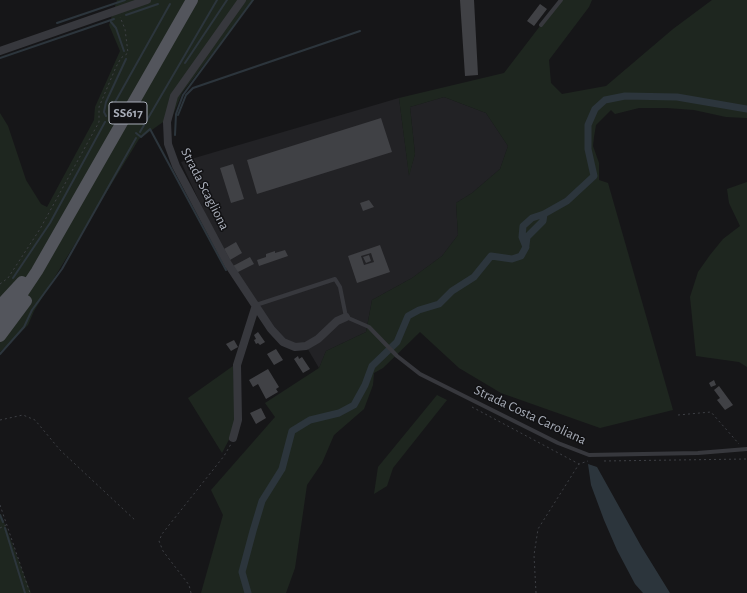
<!DOCTYPE html>
<html>
<head>
<meta charset="utf-8">
<style>
	body { margin:0 }
	canvas { display:block; background:#161618 }
</style>
</head>
<body>
<canvas width="747" height="593"></canvas>
<script>
const ctx = document.querySelector('canvas').getContext('2d');
ctx.lineJoin = 'round';
function fillPath(path, color) { ctx.fillStyle = color; ctx.fill(path, 'evenodd'); }
const poly = rows => new Path2D(rows.map(r => 'M' + r).join(''));
function trace(path, color, width, dash) { ctx.strokeStyle = color; ctx.lineWidth = width; ctx.lineCap = dash ? 'butt' : 'round'; ctx.setLineDash(dash || []); ctx.stroke(path); }
function write(font, color, halo, rows, align = 'center') {
  ctx.font = font + ' "Alegreya Sans",sans-serif'; ctx.lineWidth = 3; ctx.setLineDash([]); ctx.textBaseline = 'middle'; ctx.strokeStyle = halo; ctx.fillStyle = color; for (const [text, x, y, turn = 0] of rows) {
    ctx.save(); ctx.translate(x, y); ctx.rotate((+turn || 0) * Math.PI / 180); ctx.textAlign = isNaN(turn) ? turn : align; if (halo) ctx.strokeText(text, 0, 0); ctx.fillText(text, 0, 0); ctx.restore();
  }
}
fillPath(poly([
	[444,97,486,113,508,146,500,169,472,193,456,203,458,235,442,256,412,278,372,300,366,332,326,351,319,368,306,346,284,343,231,269,181,162,399,98,409,175,415,154,410,107]
]), '#222225');
fillPath(poly([
	[117,0,254,0,182,93,173,115,139,139,34,311,28,325,0,352,0,113,8,126,26,180,41,204,47,207,94,120,95,107,120,51,109,25],
	[560,0,592,0,589,7,549,60,551,83,562,94,606,86,673,29,712,0,747,0,747,118,726,117,694,110,667,108,639,108,615,114,611,110,596,125,594,137,593,146,599,163,599,180,608,183,673,410,600,428,501,393,459,368,420,332,383,368,374,373,373,385,364,409,334,435,322,463,307,485,295,568,286,593,201,593,223,515,211,490,275,417,265,403,319,368,326,351,366,332,372,300,412,278,442,256,458,235,456,203,472,193,500,169,508,146,486,113,444,97,410,107,415,154,409,176,399,98,504,73],
	[747,182,747,367,739,362,696,356,690,297,698,272,710,255,723,239,740,226,729,203,727,189],
	[233,366,235,413,234,430,222,453,188,398],
	[437,395,447,400,393,468,387,486,374,494,378,467],
	[0,514,1,514,31,593,0,593]
]), '#1e261f');
fillPath(poly([
	[588,464,597,467,641,546,670,593,643,593,635,584,617,550,604,520,591,485]
]), '#2c353c');
trace(poly([
	[126,15,158,4],
	[111,22,116,28,124,51],
	[57,23,125,0],
	[0,58,114,19],
	[185,63,227,0],
	[114,104,170,4],
	[178,115,186,95,193,88,360,31],
	[106,116,104,112,106,102,126,59],
	[140,132,217,0],
	[136,133,141,137,150,129,226,270],
	[175,135,176,114,183,95,253,0],
	[13,278,50,223,105,122],
	[0,354,24,327,32,310,62,269,136,138],
	[0,515,3,522],
	[5,528,25,593]
]), '#2c353c', 2);
trace(poly([
	[526,245,527,237,543,221,544,214],
	[248,593,242,572,253,531,262,501,282,469,292,431,310,420,339,413,354,405,365,385,372,366,397,342,408,316,419,310,439,304,452,291,474,277,491,256,512,259,521,256,526,247,522,237,523,226,532,218,544,214,567,201,594,176,588,149,588,125,595,109,605,100,625,96,677,97,747,109]
]), '#2c353c', 7);
fillPath(poly([
	[460,0,474,0,478,75,465,76],
	[540,4,547,9,534,26,527,21],
	[381,118,392,152,257,194,247,160],
	[233,164,244,199,231,203,220,168],
	[369,200,374,207,363,211,360,203],
	[236,242,242,253,230,260,224,249],
	[380,245,390,272,357,283,348,256],
	[371,253,374,262,364,265,361,256],
	[285,250,288,256,259,266,257,260,266,257,266,254,275,251,275,253],
	[369,255,371,261,366,263,363,257],
	[250,257,254,264,236,273,233,266],
	[258,332,265,342,260,345,258,343,256,344,254,340,256,339,254,335],
	[234,340,238,347,231,351,226,344],
	[276,349,283,360,274,365,267,354],
	[298,356,299,359,302,357,310,369,303,373,294,359],
	[268,369,279,387,276,389,278,392,266,399,258,384,253,387,249,380],
	[714,380,716,385,711,387,709,383],
	[719,386,733,405,725,410,717,400,720,398,714,390],
	[261,408,266,418,256,424,250,413]
]), '#404145');
trace(poly([
	[0,284,8,278,40,229,99,122,99,107,116,67,121,58,128,53,125,29,120,17],
	[472,407,579,464],
	[678,415,711,412,739,444],
	[0,420,23,415,35,420,60,450,136,521],
	[604,461,747,459],
	[0,505,30,593],
	[0,528,6,525],
	[191,593,189,585,163,551,159,541,162,534,224,456,231,444],
	[536,593,534,555,538,529,579,464,588,461]
]), '#3d3f44', 1, [2, 3]);
trace(poly([
	[541,25,561,0],
	[256,305,335,279,340,287,346,317,369,327,397,356,420,374,558,443,589,455,698,453,747,449]
]), '#37383d', 4);
trace(poly([
	[242,0,174,96,167,122,168,144,176,166,228,264,271,329,283,342,295,347,306,346,318,339,337,321,346,317],
	[0,51,147,0],
	[233,438,238,420,237,365,256,305]
]), '#37383d', 8);
trace(poly([
	[0,306,22,282],
	[0,321,17,301,37,271,192,0],
	[0,336,26,301]
]), '#53555c', 12);
for (const [x, y, w] of [
	[128,113,38]
]) { const box = new Path2D(); box.roundRect(x - w / 2, y - 11, w, 22, 3); ctx.fillStyle = '#111113'; ctx.fill(box); trace(box, '#a8adb8', 1); }
write('bold 13px', '#a8adb8', null, [
	["SS617",128,113]
]);
write('14px', '#a8adb8', '#111113', [
	["Strada Scagliona",205,189,63],
	["Strada Costa Caroliana",530,415,25]
]);
</script>
</body>
</html>
